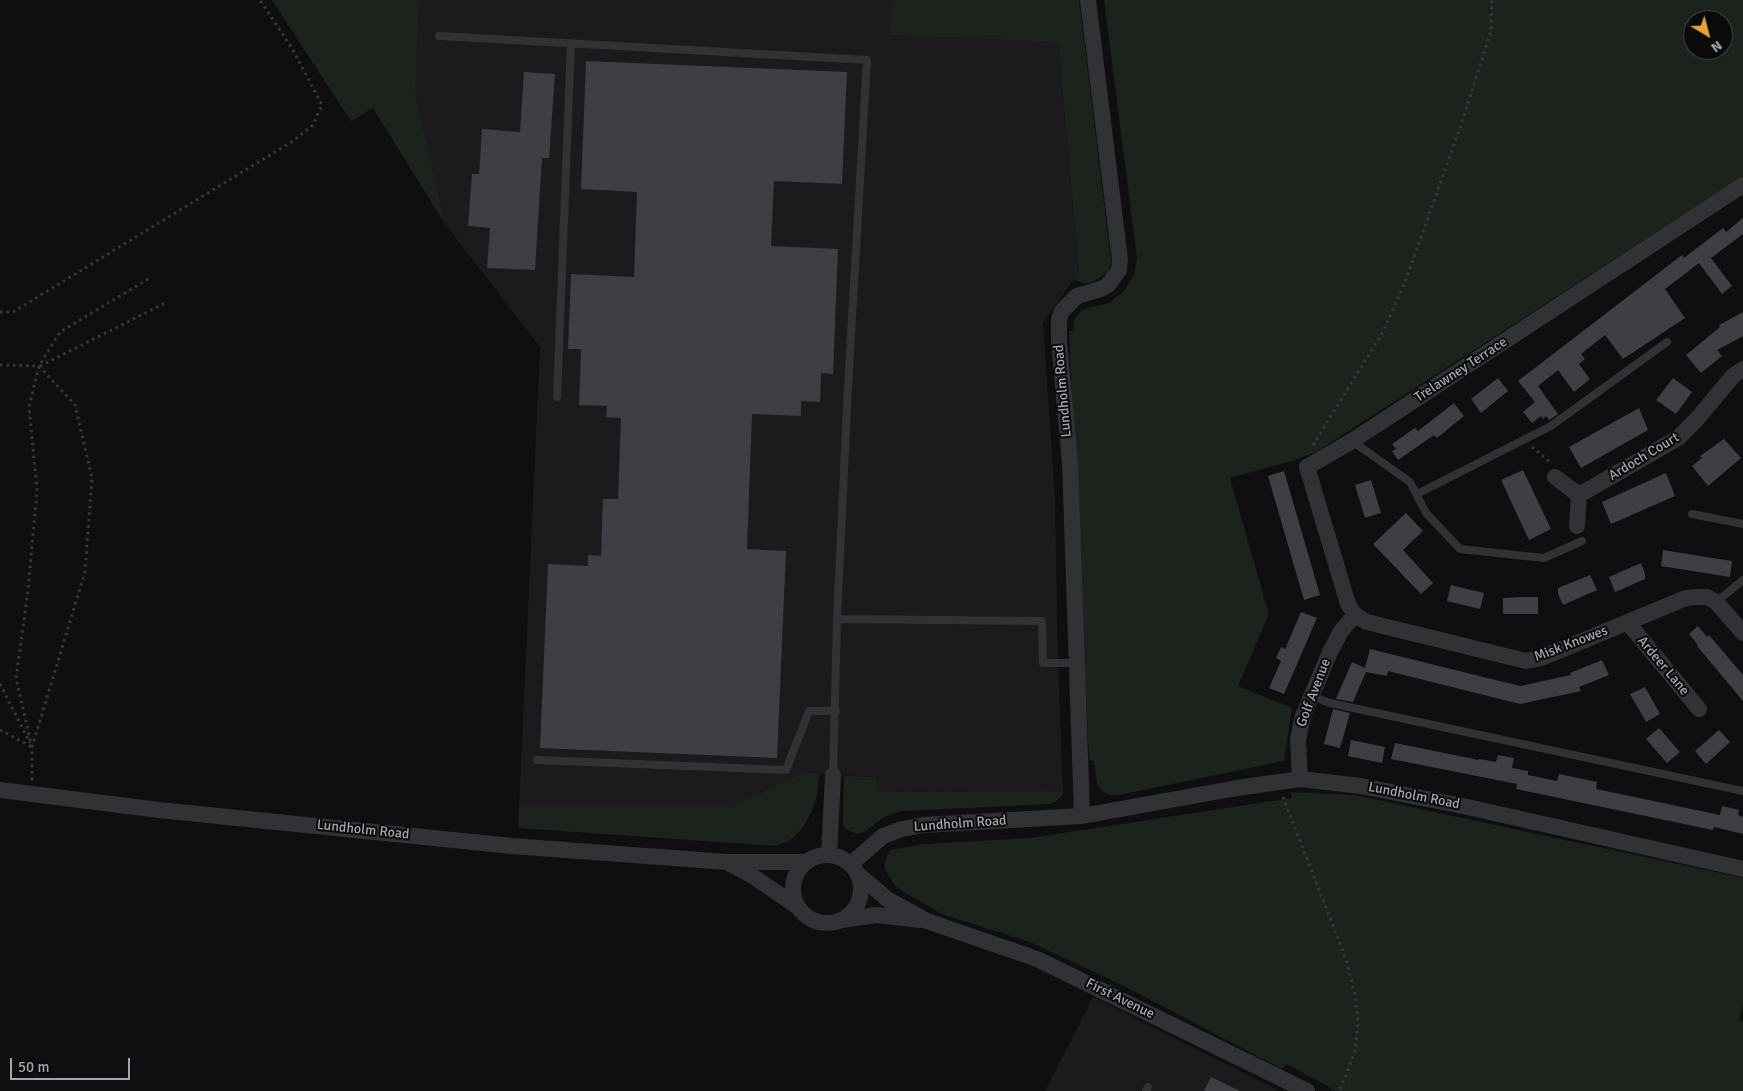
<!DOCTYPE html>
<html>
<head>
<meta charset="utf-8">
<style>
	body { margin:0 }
	#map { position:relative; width:1743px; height:1091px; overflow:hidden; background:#0f0f11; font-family:Signika,sans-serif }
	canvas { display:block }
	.north { position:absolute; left:1683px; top:10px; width:50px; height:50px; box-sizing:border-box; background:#0a0a0b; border:1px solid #46484d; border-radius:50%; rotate:143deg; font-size:14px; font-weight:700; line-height:20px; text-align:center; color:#a1a6b1 }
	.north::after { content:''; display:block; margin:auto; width:18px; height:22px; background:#e4a434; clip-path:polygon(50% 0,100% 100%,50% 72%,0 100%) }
	.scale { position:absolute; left:10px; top:1058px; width:120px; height:22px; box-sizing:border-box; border:2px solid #a1a6b1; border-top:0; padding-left:6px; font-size:15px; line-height:18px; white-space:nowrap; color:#a1a6b1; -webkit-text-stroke:4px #0a0a0b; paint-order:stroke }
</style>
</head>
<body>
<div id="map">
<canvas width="1743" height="1091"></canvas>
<div class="north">N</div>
<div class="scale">50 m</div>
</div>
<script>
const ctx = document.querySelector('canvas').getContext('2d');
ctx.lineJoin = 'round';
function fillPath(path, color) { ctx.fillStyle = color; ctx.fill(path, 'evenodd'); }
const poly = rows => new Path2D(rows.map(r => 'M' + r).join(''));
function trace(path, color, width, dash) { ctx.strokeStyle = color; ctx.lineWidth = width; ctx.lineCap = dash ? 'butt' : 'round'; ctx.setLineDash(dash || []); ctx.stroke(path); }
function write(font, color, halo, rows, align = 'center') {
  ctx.font = font + ' Signika,sans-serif'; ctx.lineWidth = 4; ctx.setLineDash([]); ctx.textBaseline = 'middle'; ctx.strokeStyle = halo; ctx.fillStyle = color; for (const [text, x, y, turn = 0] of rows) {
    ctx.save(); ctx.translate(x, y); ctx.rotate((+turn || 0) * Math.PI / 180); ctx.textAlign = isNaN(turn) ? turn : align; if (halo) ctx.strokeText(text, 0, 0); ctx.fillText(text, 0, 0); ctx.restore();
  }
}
fillPath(poly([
	[272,0,892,0,891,35,1058,42,1079,272,1043,323,1055,499,1058,663,1063,791,878,792,877,777,833,775,805,772,731,807,519,807,540,347,445,224,373,108,351,121],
	[1093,997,1258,1080,1280,1091,1045,1091]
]), '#1b1b1d');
fillPath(poly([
	[272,0,419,0,415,94,445,224,373,108,351,121],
	[892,0,1079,0,1111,261,1109,270,1102,276,1093,282,1085,284,1073,279,1079,272,1058,42,890,35],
	[1104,0,1743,0,1743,176,1316,452,1295,460,1230,478,1269,614,1238,686,1292,708,1284,761,1119,795,1109,795,1101,790,1097,784,1094,761,1089,760,1069,331,1073,331,1074,322,1077,315,1084,309,1109,303,1125,290,1134,275,1137,258],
	[1693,20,1723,20,1723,50,1693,50],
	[805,772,819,774,817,795,811,814,801,830,789,841,776,846,518,828,519,807,731,807],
	[844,776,877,777,878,792,1063,791,1063,794,1057,801,1051,804,901,811,884,817,864,832,857,834,847,830,843,825],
	[1290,792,1355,795,1743,878,1743,1003,1739,1020,1743,1021,1743,1091,1336,1091,1287,1064,1282,1069,1124,986,1030,942,942,914,896,887,885,870,885,861,890,850,924,844,1031,838,1292,798]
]), '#1c231d');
fillPath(poly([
	[586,61,847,72,842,184,774,181,771,246,838,249,833,374,821,373,820,402,801,401,801,416,752,414,747,549,786,551,777,758,540,748,548,564,588,566,588,555,601,556,603,499,618,499,621,418,606,417,607,406,579,405,581,349,568,349,571,274,634,277,637,192,581,189],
	[524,72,555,74,549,158,542,158,535,270,487,268,490,228,468,226,472,174,479,174,482,129,520,132],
	[1743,218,1743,234,1711,258,1732,286,1722,294,1699,263,1665,289,1685,318,1623,359,1605,335,1581,354,1585,359,1579,364,1590,379,1574,392,1558,370,1538,386,1558,414,1549,420,1546,416,1543,419,1541,416,1532,423,1523,412,1535,402,1518,381,1682,255,1684,258,1723,228,1726,232],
	[1743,312,1743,336,1717,350,1722,356,1701,373,1686,355,1720,327,1719,325],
	[1498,378,1508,391,1481,413,1471,399],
	[1673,378,1692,392,1676,414,1656,400],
	[1454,403,1464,416,1437,438,1434,435,1398,460,1392,451,1396,449,1392,444,1415,428,1418,431],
	[1639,408,1648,430,1581,468,1569,447],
	[1724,439,1741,458,1708,486,1692,466,1702,458,1700,456],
	[1523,470,1551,529,1529,540,1501,480],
	[1284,471,1320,595,1304,600,1268,476],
	[1666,473,1675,496,1611,524,1602,502],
	[1371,480,1381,513,1365,518,1355,485],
	[1406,513,1423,531,1403,550,1433,583,1421,594,1373,544],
	[1663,550,1732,561,1730,577,1661,566],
	[1641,563,1645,574,1645,579,1615,592,1609,577],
	[1590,575,1597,590,1563,605,1558,594,1558,588],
	[1451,585,1484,593,1480,609,1447,601],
	[1521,597,1538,597,1538,614,1503,614,1503,598],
	[1301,612,1317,618,1284,694,1269,688,1281,661,1276,658,1281,647,1285,649],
	[1698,626,1707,637,1709,635,1743,675,1743,701,1697,646,1698,645,1689,634],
	[1370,649,1520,686,1571,675,1570,673,1602,660,1609,675,1579,687,1581,691,1520,704,1388,671,1387,676,1366,672,1353,702,1336,699,1352,662,1365,668],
	[1645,687,1660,714,1646,722,1630,694],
	[1333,709,1350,713,1340,748,1324,744],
	[1659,728,1680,752,1667,763,1646,739],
	[1719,730,1730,742,1706,764,1695,751],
	[1351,740,1385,747,1382,763,1348,756],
	[1395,743,1479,760,1479,759,1496,762,1498,755,1514,758,1512,768,1528,771,1528,775,1557,781,1559,774,1597,782,1596,789,1720,815,1722,806,1739,810,1738,815,1743,817,1743,834,1714,827,1713,830,1516,789,1517,784,1391,759],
	[1211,1077,1240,1091,1204,1091]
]), '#3e3f44');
trace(poly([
	[0,312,13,312,293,141,313,125,322,105,293,50,260,0],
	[0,365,39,366,75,405,92,478,85,572,32,747],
	[40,366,167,302],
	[1313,445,1383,332,1407,277,1464,116,1491,31,1492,0],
	[1532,447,1550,462],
	[0,684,30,743],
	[0,730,32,747],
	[32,780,32,748,16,678,28,591,37,490,29,407,39,366,60,332,150,278],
	[1283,797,1346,959,1356,1000,1358,1023,1355,1051,1345,1078,1339,1091]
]), '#37383c', 3, [2.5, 4]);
trace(poly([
	[439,36,867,60,848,387,837,619,833,775],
	[557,397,571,43],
	[1352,441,1410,482,1426,513,1460,549,1544,558,1582,541],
	[1417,494,1551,426,1667,342],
	[1692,514,1743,524],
	[1716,602,1743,580],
	[837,619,1042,621,1043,663,1076,663],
	[1311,696,1330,703,1743,791],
	[537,760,786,770,809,711,836,711],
	[1146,1091,1148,1087]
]), '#313235', 8);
trace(poly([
	[1743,185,1352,441,1307,467,1348,604,1355,615,1367,622,1526,661,1541,658,1686,598,1697,597,1707,597,1716,602,1743,633],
	[1555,477,1579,495],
	[1577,526,1579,495,1678,438,1697,419,1733,376,1743,369],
	[1628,623,1699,709],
	[1300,779,1298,739,1303,716,1330,652,1341,631,1355,615],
	[0,790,159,810,512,846,727,862,806,862],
	[1082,816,1070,462,1059,341,1059,319,1062,311,1077,296,1101,289,1108,285,1119,270,1120,260,1088,0],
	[829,854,833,775],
	'793 889a34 34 0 1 1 68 0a34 34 0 1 1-68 0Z',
	[730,864,751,875,798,907],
	[851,864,883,836,902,829,923,825,1082,816,1237,788,1300,779,1361,786,1463,806,1743,869],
	[858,874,887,899,927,921,1037,959,1307,1091],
	[842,920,877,915,920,920]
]), '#313235', 16);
write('14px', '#a1a6b1', '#0a0a0b', [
	["Trelawney Terrace",1461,370,-33],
	["Lundholm Road",1063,391,-95],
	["Ardoch Court",1644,457,-31],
	["Misk Knowes",1571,644,-21],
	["Ardeer Lane",1663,666,50],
	["Golf Avenue",1314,693,-69],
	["Lundholm Road",1414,796,11],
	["Lundholm Road",960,824,-4],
	["Lundholm Road",363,830,6],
	["First Avenue",1120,999,26]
]);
</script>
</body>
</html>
